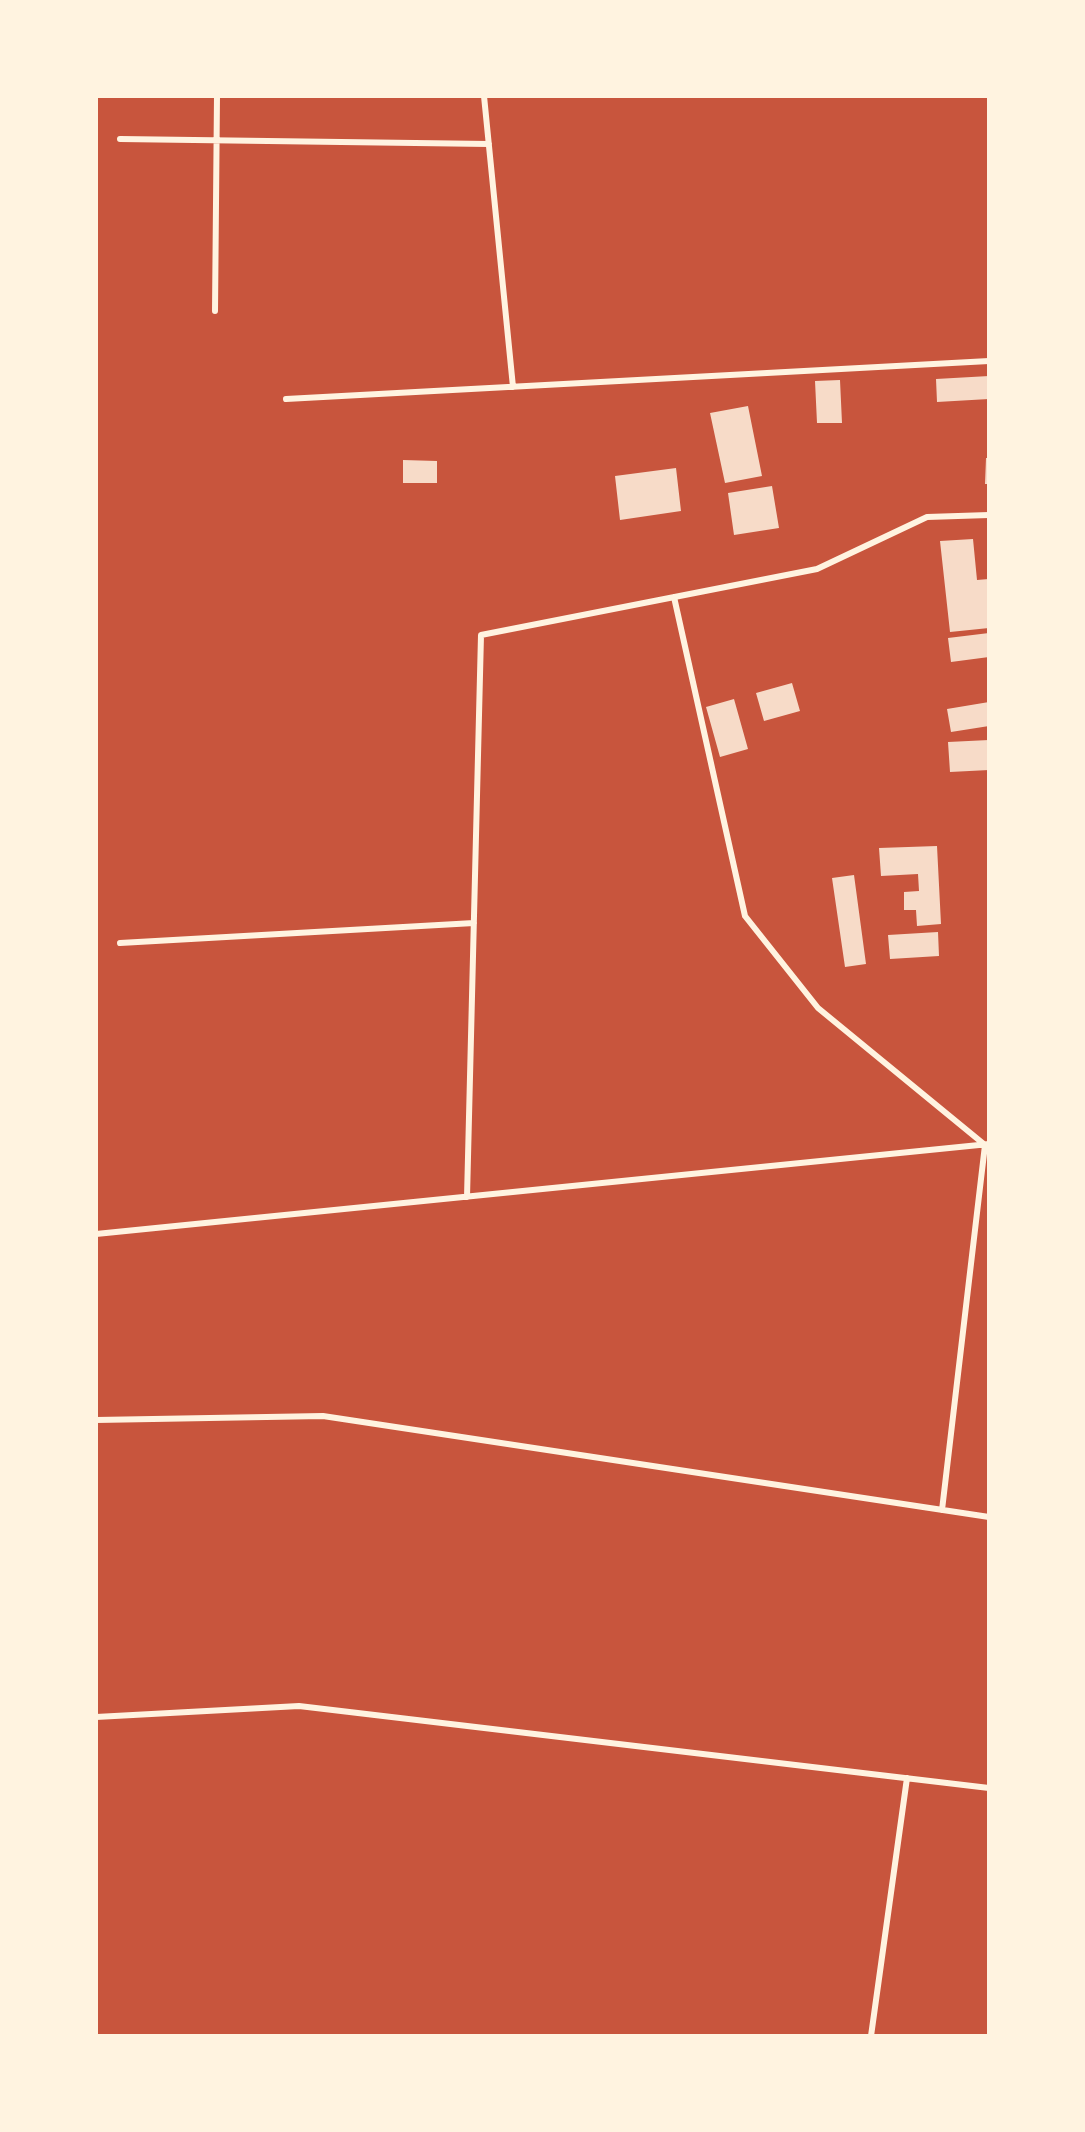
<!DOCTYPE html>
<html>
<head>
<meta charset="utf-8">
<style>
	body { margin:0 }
	#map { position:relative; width:1085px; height:2132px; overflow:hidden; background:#c8553d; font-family:Montserrat,sans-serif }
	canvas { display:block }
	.frame { position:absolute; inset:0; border:98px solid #fff3e0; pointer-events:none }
</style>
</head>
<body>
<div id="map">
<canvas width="1085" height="2132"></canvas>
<div class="frame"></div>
</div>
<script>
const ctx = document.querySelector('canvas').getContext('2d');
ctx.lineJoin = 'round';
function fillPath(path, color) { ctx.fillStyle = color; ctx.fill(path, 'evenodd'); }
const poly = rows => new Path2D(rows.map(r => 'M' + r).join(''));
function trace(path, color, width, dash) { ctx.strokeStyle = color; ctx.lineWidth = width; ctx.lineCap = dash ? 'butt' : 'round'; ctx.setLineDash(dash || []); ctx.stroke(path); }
fillPath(poly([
	[989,376,989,399,937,402,936,379],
	[840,380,842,423,817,423,815,381],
	[748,406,762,476,725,483,710,413],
	[986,458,989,458,989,484,985,484],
	[403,460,437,461,437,483,403,483],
	[676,468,681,511,620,520,615,476],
	[772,486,779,528,734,535,728,493],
	[973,539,977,580,989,579,989,628,950,632,940,541],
	[989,633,989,657,951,662,948,638],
	[792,683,800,711,764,721,756,693],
	[734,699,748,749,720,757,706,707],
	[989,702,989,726,951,732,947,709],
	[989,740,989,770,950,772,948,742],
	[937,846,941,924,917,926,916,910,904,910,904,892,919,891,918,874,881,876,879,848],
	[854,875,866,964,845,967,832,878],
	[938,932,939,956,890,959,888,935]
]), '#f7dbc8');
trace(poly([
	[484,96,513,387],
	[120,139,489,144],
	[215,311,217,96],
	[286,399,989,361],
	[674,597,745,916,818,1008,985,1145,942,1510],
	[120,943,474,923],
	[467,1197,481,635,817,569,927,517,989,515],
	[96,1234,989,1144],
	[96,1420,323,1416,989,1517],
	[96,1717,299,1706,989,1788],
	[871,2036,907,1778]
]), '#fff3e0', 6);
</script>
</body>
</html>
